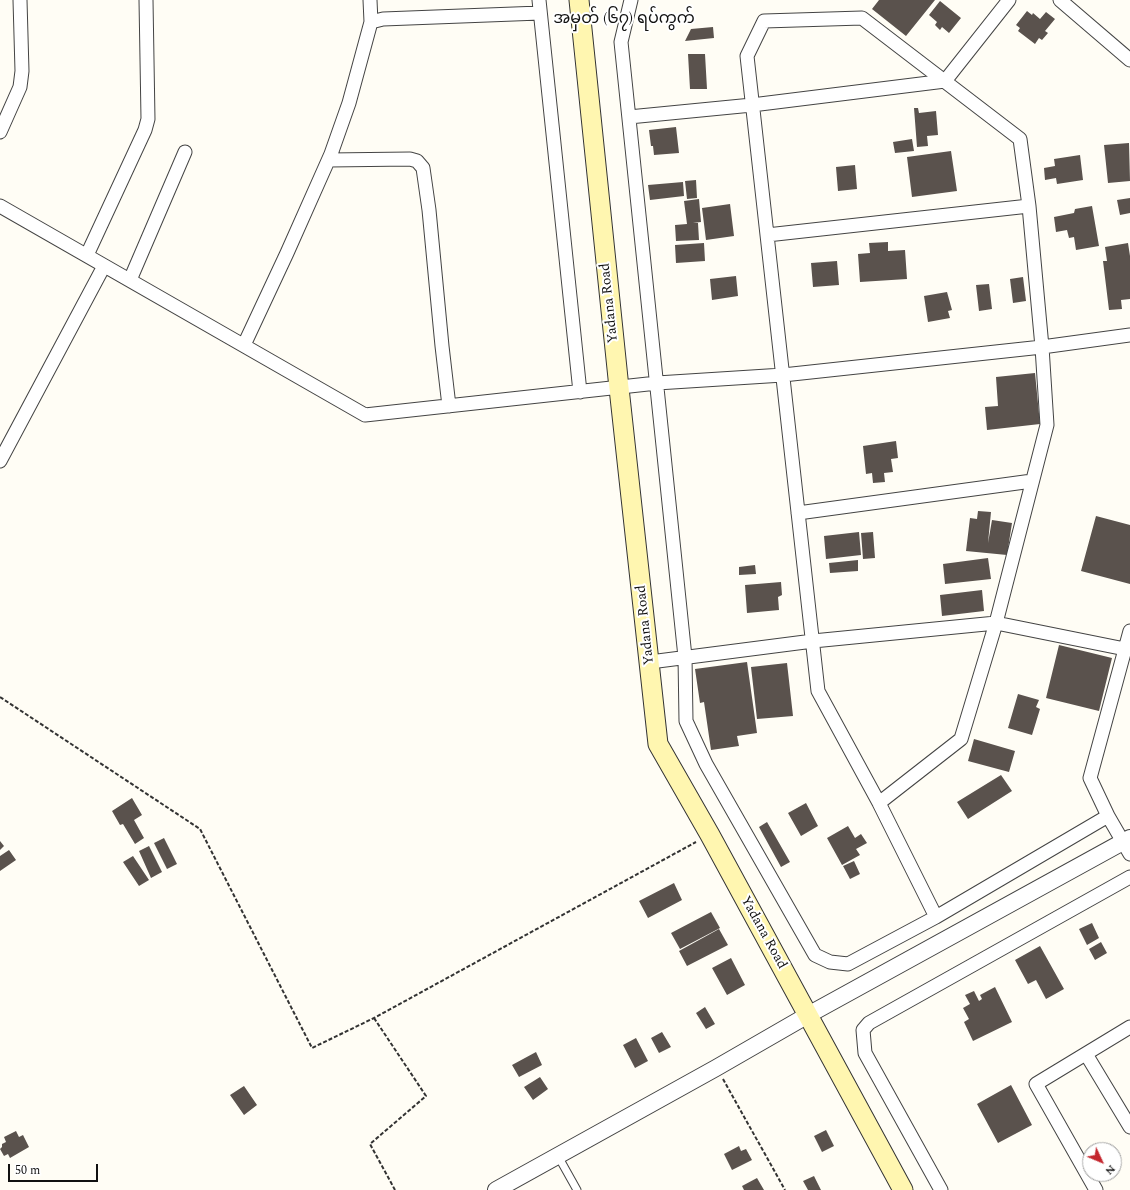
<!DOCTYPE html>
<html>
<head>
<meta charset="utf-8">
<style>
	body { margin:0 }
	#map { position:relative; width:1130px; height:1190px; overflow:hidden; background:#fffdf5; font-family:Spectral,serif }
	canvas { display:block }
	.north { position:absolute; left:1082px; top:1142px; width:40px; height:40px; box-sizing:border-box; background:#fff; border:1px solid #a0a0a0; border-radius:50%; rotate:134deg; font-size:11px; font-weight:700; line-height:16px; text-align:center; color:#111 }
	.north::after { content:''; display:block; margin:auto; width:14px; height:18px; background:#c4262e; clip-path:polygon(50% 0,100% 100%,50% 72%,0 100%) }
	.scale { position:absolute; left:8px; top:1164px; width:90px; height:18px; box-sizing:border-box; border:2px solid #111; border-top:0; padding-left:5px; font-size:12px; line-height:14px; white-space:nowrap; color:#111; -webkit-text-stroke:3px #fff; paint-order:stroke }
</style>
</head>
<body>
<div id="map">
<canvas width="1130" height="1190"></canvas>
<div class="north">N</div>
<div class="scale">50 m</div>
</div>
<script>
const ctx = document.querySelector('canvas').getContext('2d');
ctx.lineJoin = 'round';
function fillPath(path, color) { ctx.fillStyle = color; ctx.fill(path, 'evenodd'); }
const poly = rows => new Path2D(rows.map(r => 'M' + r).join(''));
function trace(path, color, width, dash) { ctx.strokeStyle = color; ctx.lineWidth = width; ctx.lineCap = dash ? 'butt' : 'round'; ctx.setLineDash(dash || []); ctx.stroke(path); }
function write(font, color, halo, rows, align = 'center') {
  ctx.font = font + ' Spectral,"Noto Sans Myanmar",serif'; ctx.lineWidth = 4; ctx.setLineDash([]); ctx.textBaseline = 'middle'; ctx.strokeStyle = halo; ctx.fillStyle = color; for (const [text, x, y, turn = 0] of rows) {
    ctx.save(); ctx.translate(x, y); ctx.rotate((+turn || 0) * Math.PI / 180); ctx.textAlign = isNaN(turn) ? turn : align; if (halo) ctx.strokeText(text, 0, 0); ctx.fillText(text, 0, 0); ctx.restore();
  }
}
fillPath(poly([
	[879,0,935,0,906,36,872,9],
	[940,1,961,18,949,33,942,27,940,30,935,25,937,22,929,15],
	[1027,11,1032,15,1033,13,1040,19,1046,12,1055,19,1045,31,1048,33,1042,40,1039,38,1035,44,1018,31,1020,28,1016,25],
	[713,27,714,38,685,41,691,29],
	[688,54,705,54,707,89,690,89],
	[914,108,918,108,919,113,936,111,938,135,927,136,928,146,917,147],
	[676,127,679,153,654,155,653,146,651,146,649,130],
	[912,139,914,151,895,153,893,142],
	[1129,143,1130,181,1108,183,1104,145],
	[951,151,957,191,912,197,907,157],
	[1080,155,1083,180,1057,184,1056,178,1045,180,1044,168,1055,166,1054,159],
	[855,165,857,189,838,191,836,167],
	[696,180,697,198,687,199,685,181],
	[683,182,684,196,650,200,648,185],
	[1130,198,1130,213,1120,215,1117,200],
	[699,199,701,222,693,223,698,223,699,240,676,241,675,225,687,224,684,201],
	[730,204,734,236,706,240,702,208],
	[1092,206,1099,246,1076,250,1074,237,1069,238,1067,230,1056,232,1054,217,1074,213,1075,209],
	[888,242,888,251,905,250,907,279,860,282,858,254,870,253,869,243],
	[704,243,705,261,676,263,675,245],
	[1128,243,1130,256,1130,299,1121,300,1122,309,1109,310,1103,261,1107,261,1105,247],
	[837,261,839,285,813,287,811,263],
	[736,276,738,296,712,300,710,279],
	[1023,277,1026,301,1013,303,1010,279],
	[989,284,992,309,979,311,976,285],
	[947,292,952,310,948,311,950,318,928,322,924,296],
	[1035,373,1040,424,987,430,985,407,998,406,996,377],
	[896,441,898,458,891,459,893,472,884,473,885,482,873,483,872,473,866,474,863,446],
	[978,511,991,512,988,543,992,520,1012,523,1007,555,966,551,970,518,977,519],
	[1096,516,1130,525,1130,584,1081,571],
	[859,532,861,555,826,559,824,536],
	[873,532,875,558,863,559,861,533],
	[988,558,991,579,945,584,943,564],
	[858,560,858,571,830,573,829,563],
	[755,565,756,574,739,575,739,567],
	[781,582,782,595,778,597,779,610,747,613,745,585],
	[982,590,984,611,942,616,940,595],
	[1059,645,1112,658,1099,711,1046,698],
	[747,662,757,733,737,736,739,746,711,750,704,702,700,703,695,669],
	[787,663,793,716,757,719,751,667],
	[1018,694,1039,700,1036,707,1040,709,1032,735,1008,728],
	[974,739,1015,751,1009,772,968,761],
	[1001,775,1012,791,968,819,957,802],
	[132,798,142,815,134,820,144,838,135,844,123,824,120,825,112,811],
	[806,803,818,826,801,836,788,813],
	[767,822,790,862,781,867,759,827],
	[848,826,855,838,861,834,867,843,856,849,860,855,842,865,827,838],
	[164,838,177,864,167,869,154,843],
	[0,841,4,846,0,850],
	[149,846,162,872,151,878,139,851],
	[9,850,16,860,0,871,0,856],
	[133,856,149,880,139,886,123,862],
	[854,861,860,874,850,879,843,866],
	[674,883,682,900,648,918,639,901],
	[711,912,720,928,680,949,671,933],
	[1092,923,1099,938,1087,945,1079,929],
	[719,929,728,945,687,966,679,951],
	[1101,942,1107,953,1095,960,1089,949],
	[1040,946,1064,989,1046,999,1036,980,1028,984,1015,960],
	[731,958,745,985,727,995,712,968],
	[995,987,1012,1022,973,1041,964,1022,969,1019,963,1008,970,1004,965,995,974,991,979,1001,982,999,980,995],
	[705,1007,715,1024,706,1029,696,1013],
	[662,1032,671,1047,659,1053,651,1038],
	[636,1038,648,1061,635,1068,623,1045],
	[536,1052,542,1065,519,1077,512,1065],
	[540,1077,548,1089,533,1100,524,1087],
	[1011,1085,1032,1125,998,1143,977,1104],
	[244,1086,257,1105,244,1115,230,1095],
	[826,1130,834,1146,822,1152,814,1136],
	[16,1131,19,1137,23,1135,29,1147,10,1158,8,1154,4,1156,0,1149,2,1147,2,1144,6,1142,4,1137],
	[739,1146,741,1151,746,1149,752,1160,732,1170,724,1154],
	[814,1176,821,1190,808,1190,803,1181],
	[757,1178,764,1190,744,1190,742,1186]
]), '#5a524d');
const service = poly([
	[558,1156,577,1190]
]);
const minor = poly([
	[370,0,371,22],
	[539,0,580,392],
	[631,0,621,42,685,657,686,721,706,764,815,955,830,962,848,964,936,917,1108,816],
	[1060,0,1130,60],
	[629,117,752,105,945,81,1009,0],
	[0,132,20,87,22,71,20,0],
	[329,160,410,159,417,161,423,168,429,210,442,346,449,406],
	[0,206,365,415,657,383,783,375,1042,347,1130,335],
	[767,235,1029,206],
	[87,255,145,130,148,119,146,0],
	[130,280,185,152],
	[244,345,287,253,331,154,349,103,371,22,383,19,540,13],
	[0,461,104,266],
	[798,513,1032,481],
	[1130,631,1090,778,1108,816,1130,854],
	[650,662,813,641,996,623,1125,649],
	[879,803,961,739,996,623,1047,425,1042,347,1029,206,1020,139,862,18,764,21,747,56,818,691,879,803,936,917],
	[1086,1054,1130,1127],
	[941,1190,865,1053,863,1030,869,1023,1130,877],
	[1096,1190,1036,1084,1130,1027]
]);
const tertiary = poly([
	[496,1190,716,1068,808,1015,1130,838]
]);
const secondary = poly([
	[579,0,619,388,658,744,710,835,903,1190]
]);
trace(service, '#444', 9);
trace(minor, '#444', 15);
trace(tertiary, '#444', 18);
trace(secondary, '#333', 21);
trace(poly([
	[0,697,200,829,312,1048,374,1018,696,842],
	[374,1018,426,1096,370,1144,395,1190],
	[723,1079,785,1190]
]), '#333', 2, [4, 2]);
trace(service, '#fff', 7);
trace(minor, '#fff', 13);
trace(tertiary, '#fff', 16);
trace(secondary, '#fff6b0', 19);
write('14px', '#111', '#fff', [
	["Yadana Road",610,303,-96],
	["Yadana Road",646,625,-96],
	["Yadana Road",763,933,61]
]);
write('16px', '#111', '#fff', [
	["အမှတ် (၆၇) ရပ်ကွက်",624,20]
]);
</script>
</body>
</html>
